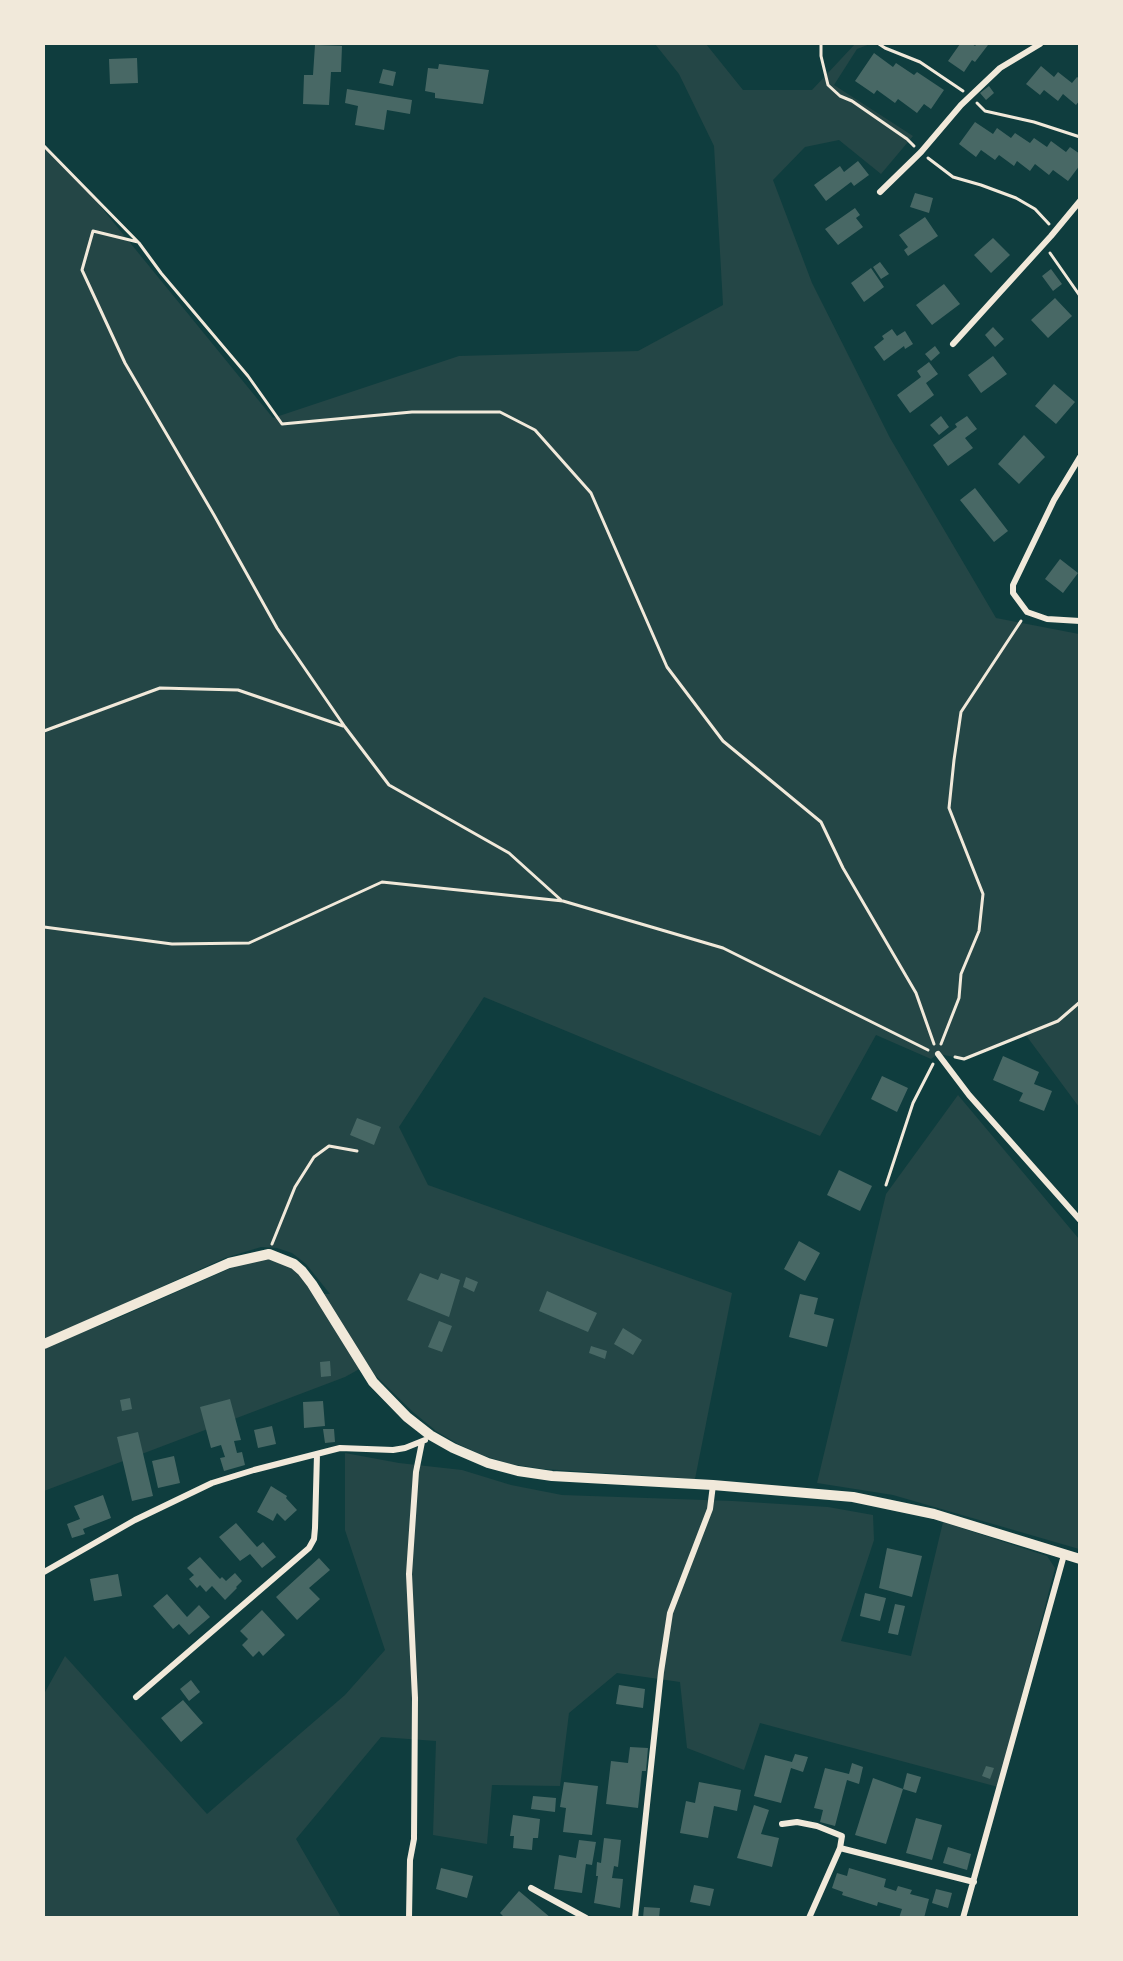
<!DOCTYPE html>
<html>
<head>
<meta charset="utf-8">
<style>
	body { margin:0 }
	#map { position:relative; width:1123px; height:1961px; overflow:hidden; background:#0f3d3e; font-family:"DM Sans",sans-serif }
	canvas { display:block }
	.frame { position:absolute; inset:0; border:45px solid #f1e9da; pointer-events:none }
</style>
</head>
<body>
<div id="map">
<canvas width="1123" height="1961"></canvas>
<div class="frame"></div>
</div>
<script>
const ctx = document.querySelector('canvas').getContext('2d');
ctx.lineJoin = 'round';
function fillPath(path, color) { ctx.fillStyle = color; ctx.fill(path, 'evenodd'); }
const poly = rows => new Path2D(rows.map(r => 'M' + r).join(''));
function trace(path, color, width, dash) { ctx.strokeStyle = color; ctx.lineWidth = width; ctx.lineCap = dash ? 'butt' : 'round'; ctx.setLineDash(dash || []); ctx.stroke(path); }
fillPath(poly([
	[655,44,706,44,743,90,812,90,855,44,870,44,857,49,834,85,913,136,881,174,839,140,805,147,773,180,812,283,890,438,996,618,1079,634,1079,1107,1025,1034,965,1059,938,1054,931,1059,876,1035,820,1136,484,997,399,1127,428,1185,732,1293,695,1479,543,1469,510,1464,482,1455,458,1444,436,1431,413,1412,375,1375,328,1305,363,1367,345,1377,44,1491,44,1348,118,1318,240,1264,267,1259,292,1266,320,1294,330,1294,306,1264,292,1253,277,1248,261,1247,225,1258,44,1340,44,146,83,185,273,418,459,356,638,351,723,305,714,146,679,74],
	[958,1095,1079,1239,1079,1549,893,1495,817,1483,886,1194],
	[345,1453,399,1463,462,1470,511,1485,562,1495,733,1501,828,1507,873,1515,874,1540,841,1641,911,1656,943,1522,1047,1556,1055,1568,998,1787,760,1723,744,1770,687,1748,680,1682,617,1673,569,1713,560,1786,492,1785,487,1844,433,1835,436,1741,381,1737,296,1839,341,1917,44,1918,44,1694,65,1656,207,1814,345,1695,385,1650,345,1530]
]), '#244646');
fillPath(poly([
	[960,44,972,44,975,46,977,44,988,45,975,62,972,60,964,72,948,61],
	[315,45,342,46,341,72,331,72,329,105,303,104,304,75,313,75],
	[874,53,893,67,896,63,914,75,917,72,944,90,931,109,924,104,917,113,898,99,895,103,877,90,874,94,855,81],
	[137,58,138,83,110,84,109,59],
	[439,64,489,70,483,104,435,98,435,93,425,91,428,68,438,69],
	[1041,66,1054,77,1058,72,1072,83,1077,77,1080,79,1080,100,1076,105,1063,94,1058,101,1044,90,1040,95,1026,84],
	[383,69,396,72,393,86,379,83],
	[989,86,994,93,986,100,980,93],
	[347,89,412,100,410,114,387,110,384,130,355,125,358,106,345,103],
	[975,122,993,134,997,128,1011,138,1015,133,1030,143,1034,138,1047,147,1051,141,1066,152,1070,147,1080,154,1080,165,1068,181,1053,170,1049,175,1035,164,1030,171,1017,161,1014,166,999,155,995,160,981,150,976,157,959,144],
	[858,161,869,175,854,186,851,182,826,201,814,185,840,166,844,172],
	[915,193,933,198,929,213,910,207],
	[855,208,860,215,856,218,863,227,838,245,825,229],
	[925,217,938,236,908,256,904,250,908,247,899,235],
	[993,238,1010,255,991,273,974,255],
	[880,262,889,274,881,279,873,267],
	[871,268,884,287,864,302,851,283],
	[1051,269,1062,284,1053,291,1042,276],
	[944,284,960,304,932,325,916,305],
	[1055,298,1072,316,1048,338,1031,320],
	[993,327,1004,339,995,347,985,335],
	[892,329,897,336,905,331,913,344,905,349,904,346,884,361,874,347,884,339,882,336],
	[935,346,940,353,931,361,925,354],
	[993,356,1007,374,981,393,968,375],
	[929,362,938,374,926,383,934,395,910,413,897,395,921,377,917,371],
	[1054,384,1075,402,1056,424,1035,406],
	[941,416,949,427,939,435,930,425],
	[967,416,977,429,965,438,973,448,948,466,933,445,957,427,955,424],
	[1024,435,1045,457,1019,484,998,464],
	[975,488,1008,531,994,542,960,500],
	[1060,559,1078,573,1063,593,1045,579],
	[1003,1056,1039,1072,1034,1084,1052,1091,1044,1111,1019,1101,1023,1093,993,1080],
	[882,1076,908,1088,897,1112,871,1099],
	[357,1118,381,1127,374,1145,350,1135],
	[839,1170,872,1186,860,1211,827,1195],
	[799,1241,820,1253,805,1281,784,1269],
	[420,1273,438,1280,441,1273,460,1280,449,1317,407,1300],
	[466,1277,478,1282,474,1292,463,1287],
	[547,1291,597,1313,588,1332,539,1311],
	[800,1294,818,1298,814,1314,834,1319,827,1347,789,1337],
	[439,1321,452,1326,442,1352,428,1347],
	[623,1328,642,1340,633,1355,614,1344],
	[591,1346,607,1351,605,1359,589,1353],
	[330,1361,331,1376,321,1377,320,1362],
	[130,1398,132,1409,122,1411,120,1400],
	[230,1399,241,1440,234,1441,237,1453,242,1452,245,1465,224,1471,220,1458,225,1457,221,1445,211,1448,200,1407],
	[323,1401,325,1426,304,1428,303,1402],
	[272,1426,276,1444,258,1448,254,1430],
	[323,1429,334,1429,335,1442,325,1443],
	[138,1432,153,1496,132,1501,117,1437],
	[174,1456,180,1483,158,1488,152,1461],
	[271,1486,287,1496,286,1498,297,1510,285,1521,277,1513,273,1521,257,1512],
	[103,1495,111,1518,83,1529,85,1534,72,1538,67,1524,80,1519,74,1506],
	[236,1523,257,1547,263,1542,276,1557,262,1568,250,1554,240,1561,219,1537],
	[887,1548,922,1556,912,1597,879,1588],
	[200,1557,220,1579,222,1577,226,1581,235,1573,242,1581,236,1587,237,1588,225,1600,212,1586,206,1592,200,1585,197,1588,189,1579,194,1575,187,1568],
	[319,1558,330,1570,309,1588,320,1599,297,1620,276,1597],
	[118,1574,122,1596,94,1601,90,1579],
	[865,1593,886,1598,880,1621,860,1616],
	[167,1594,187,1617,199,1605,210,1617,189,1635,179,1624,173,1629,153,1606],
	[895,1604,905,1606,898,1635,888,1633],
	[262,1610,285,1635,263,1656,259,1651,253,1657,242,1645,248,1639,240,1631],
	[191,1680,200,1692,189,1701,180,1689],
	[619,1685,645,1689,643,1708,616,1704],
	[183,1700,203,1723,181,1742,161,1718],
	[630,1747,648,1748,646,1771,642,1771,638,1808,606,1804,611,1761,628,1763],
	[795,1754,808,1757,803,1772,791,1768,781,1803,754,1796,765,1755,792,1762],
	[852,1763,863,1767,859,1784,847,1780,835,1826,820,1822,823,1810,814,1808,825,1768,849,1774],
	[986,1766,994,1768,990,1779,982,1776],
	[907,1773,921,1777,916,1793,903,1789],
	[873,1778,903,1789,886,1844,855,1835],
	[564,1782,598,1786,592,1835,563,1832,566,1808,560,1807],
	[699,1782,741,1790,737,1811,714,1806,708,1838,680,1833,686,1801,695,1803],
	[533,1796,556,1798,555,1812,531,1809],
	[754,1805,769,1810,761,1834,779,1838,772,1867,737,1858],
	[513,1815,540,1819,538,1838,533,1838,532,1850,513,1848,514,1836,510,1836],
	[916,1818,942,1825,932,1860,906,1853],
	[604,1838,621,1840,618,1867,614,1866,612,1878,623,1879,620,1908,594,1903,598,1876,596,1876,597,1862,601,1863],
	[579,1840,596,1842,592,1865,586,1864,582,1893,554,1889,559,1855,576,1858],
	[948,1847,971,1854,967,1870,943,1863],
	[441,1868,473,1876,467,1898,436,1889],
	[849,1868,886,1879,884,1887,896,1891,898,1886,912,1890,910,1894,929,1899,924,1918,899,1918,902,1909,878,1902,877,1906,842,1895,843,1892,832,1888,837,1873,847,1876],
	[694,1885,714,1889,710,1906,690,1902],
	[936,1889,952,1893,948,1908,932,1903],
	[519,1891,551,1918,505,1918,500,1913],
	[644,1907,660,1908,659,1918,643,1918]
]), '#486865');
trace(poly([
	[821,44,821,56,828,85,840,96,852,101,907,139,914,146],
	[879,44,885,48,920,62,963,91],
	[977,103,985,111,1034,122,1080,137],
	[44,146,139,243,161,273,248,376,282,424,412,412,500,412,535,430,591,493,667,667,723,741,821,822,843,868,916,993,934,1044],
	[928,158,953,177,981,185,1016,198,1035,209,1049,224],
	[138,242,93,231,82,270,125,363,214,515,277,628,345,727,389,785,509,853,561,900],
	[1050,253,1080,296],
	[44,731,160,688,238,690,343,726],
	[44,927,172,944,249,943,382,882,563,901,723,948,928,1050],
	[941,1044,959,998,961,974,979,931,983,894,949,808,954,760,961,712,1021,621],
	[955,1057,964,1059,1058,1021,1080,1002],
	[886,1185,913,1103,933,1064],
	[272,1244,295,1187,314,1157,329,1146,357,1151]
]), '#f1e9da', 3);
trace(poly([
	[880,192,921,152,961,105,1000,68,1040,44],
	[953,344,1051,236,1080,201],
	[1080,457,1054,500,1013,585,1013,593,1027,612,1047,619,1080,621],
	[938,1054,969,1095,1080,1220],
	[44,1572,135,1520,212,1483,254,1470,340,1448,393,1450,405,1448,425,1440],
	[136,1697,309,1548,314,1539,315,1528,317,1454],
	[782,1824,797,1822,817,1826,842,1836,840,1848],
	[531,1888,586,1918],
	[409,1918,410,1860,414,1839,415,1698,409,1574,416,1472,422,1442],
	[635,1918,661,1672,670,1613,710,1509,713,1485],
	[809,1918,840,1848,974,1882],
	[963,1918,1064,1555]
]), '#f1e9da', 6);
trace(poly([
	[44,1344,229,1263,269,1254,294,1264,302,1271,312,1284,373,1382,407,1417,430,1435,453,1448,488,1463,518,1471,552,1476,713,1485,853,1497,934,1514,1080,1559]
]), '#f1e9da', 10);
</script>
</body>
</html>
